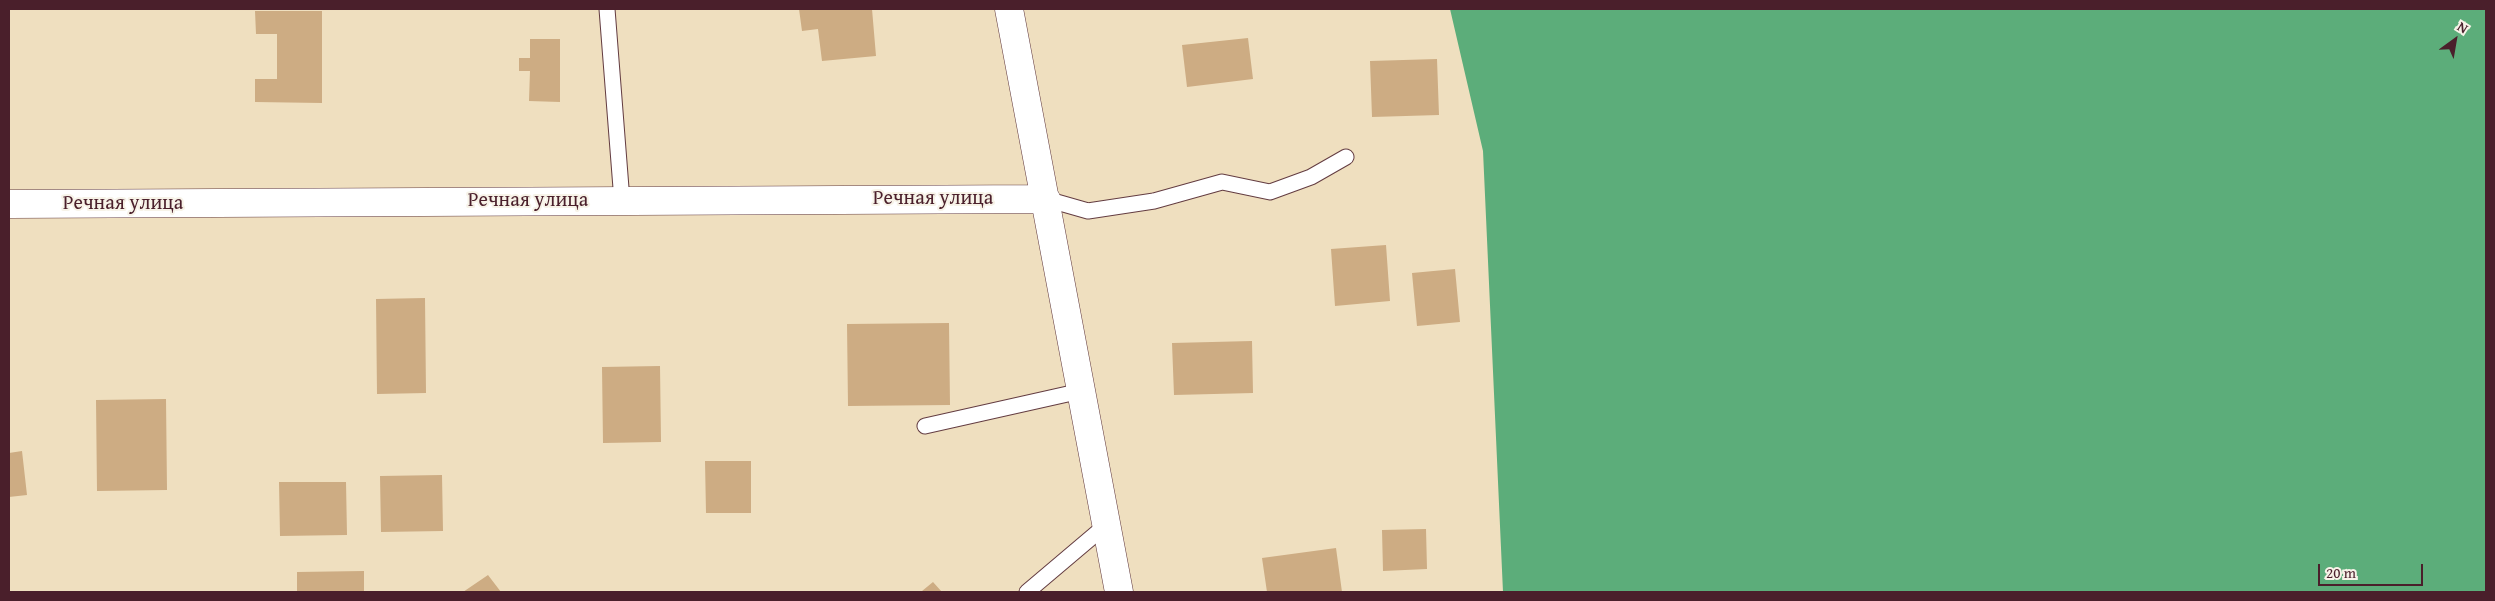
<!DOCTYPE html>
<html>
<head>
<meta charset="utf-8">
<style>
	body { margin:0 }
	#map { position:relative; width:2495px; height:601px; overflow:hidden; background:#efdfbf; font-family:"Gentium Book Plus",serif }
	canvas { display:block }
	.frame { position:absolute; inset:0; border:10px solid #4a1f2b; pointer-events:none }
	.north { position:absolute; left:2430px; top:15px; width:50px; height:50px; -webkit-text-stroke:4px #f7f3e8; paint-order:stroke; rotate:32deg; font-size:14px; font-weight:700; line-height:20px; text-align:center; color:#4a1f2b }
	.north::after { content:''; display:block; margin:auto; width:18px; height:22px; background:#4a1f2b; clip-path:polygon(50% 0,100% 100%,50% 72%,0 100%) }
	.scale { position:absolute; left:2318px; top:564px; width:105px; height:22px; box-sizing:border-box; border:2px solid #4a1f2b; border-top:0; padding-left:6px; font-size:15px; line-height:18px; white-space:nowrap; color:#4a1f2b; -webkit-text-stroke:4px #f7f3e8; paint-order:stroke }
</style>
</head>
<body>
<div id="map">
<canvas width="2495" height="601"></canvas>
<div class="frame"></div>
<div class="north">N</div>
<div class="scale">20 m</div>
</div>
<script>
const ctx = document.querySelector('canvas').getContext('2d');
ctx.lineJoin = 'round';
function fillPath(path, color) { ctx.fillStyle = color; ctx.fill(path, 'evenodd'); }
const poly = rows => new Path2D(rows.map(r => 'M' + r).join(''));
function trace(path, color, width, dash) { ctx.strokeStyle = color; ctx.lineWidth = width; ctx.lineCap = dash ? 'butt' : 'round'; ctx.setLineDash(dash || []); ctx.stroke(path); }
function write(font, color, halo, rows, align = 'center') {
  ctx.font = font + ' "Gentium Book Plus",serif'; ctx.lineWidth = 4; ctx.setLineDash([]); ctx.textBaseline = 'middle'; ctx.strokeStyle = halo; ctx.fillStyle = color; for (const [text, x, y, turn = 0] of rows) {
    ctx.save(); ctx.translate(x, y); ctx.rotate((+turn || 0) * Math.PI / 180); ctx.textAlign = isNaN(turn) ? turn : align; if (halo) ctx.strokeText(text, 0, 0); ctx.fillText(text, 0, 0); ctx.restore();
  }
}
fillPath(poly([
	[1450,9,2486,9,2486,592,1503,592,1483,151]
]), '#5cad7a');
fillPath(poly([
	[799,9,872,9,876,56,822,61,818,29,802,31],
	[255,11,322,11,322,103,255,102,255,79,277,79,277,34,256,34],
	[1248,38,1253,79,1187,87,1182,45],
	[530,39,560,39,560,102,529,101,530,71,519,71,519,58,530,58],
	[1437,59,1439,115,1372,117,1370,61],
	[1386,245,1390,301,1335,306,1331,249],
	[1455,269,1460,322,1417,326,1412,273],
	[425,298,426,393,377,394,376,299],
	[949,323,950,405,848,406,847,324],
	[1252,341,1253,393,1174,395,1172,343],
	[660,366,661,442,603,443,602,367],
	[166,399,167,490,97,491,96,400],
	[22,451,27,495,9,497,9,453],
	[705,461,751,461,751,513,706,513],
	[442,475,443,531,381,532,380,476],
	[279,482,346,482,347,535,280,536],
	[1426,529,1427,569,1383,571,1382,530],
	[1336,548,1342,592,1267,592,1262,558],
	[364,571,364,592,297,592,297,572],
	[488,575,501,592,463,592],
	[933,582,942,592,923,592,922,591]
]), '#cdac83');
const lane = poly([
	[607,9,622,201],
	[1046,199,1088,211,1154,201,1222,182,1270,192,1311,177,1346,157],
	[925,426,1081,391],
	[1027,592,1105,526]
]);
const street = poly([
	[1009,9,1119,592],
	[9,204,1046,199]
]);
trace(lane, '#633c41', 17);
trace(street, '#633c41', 29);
trace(lane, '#fff', 15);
trace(street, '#fff', 28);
write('20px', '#4a1f2b', '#f7f3e8', [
	["Речная улица",933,199],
	["Речная улица",528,201],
	["Речная улица",123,204]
]);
</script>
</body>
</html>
